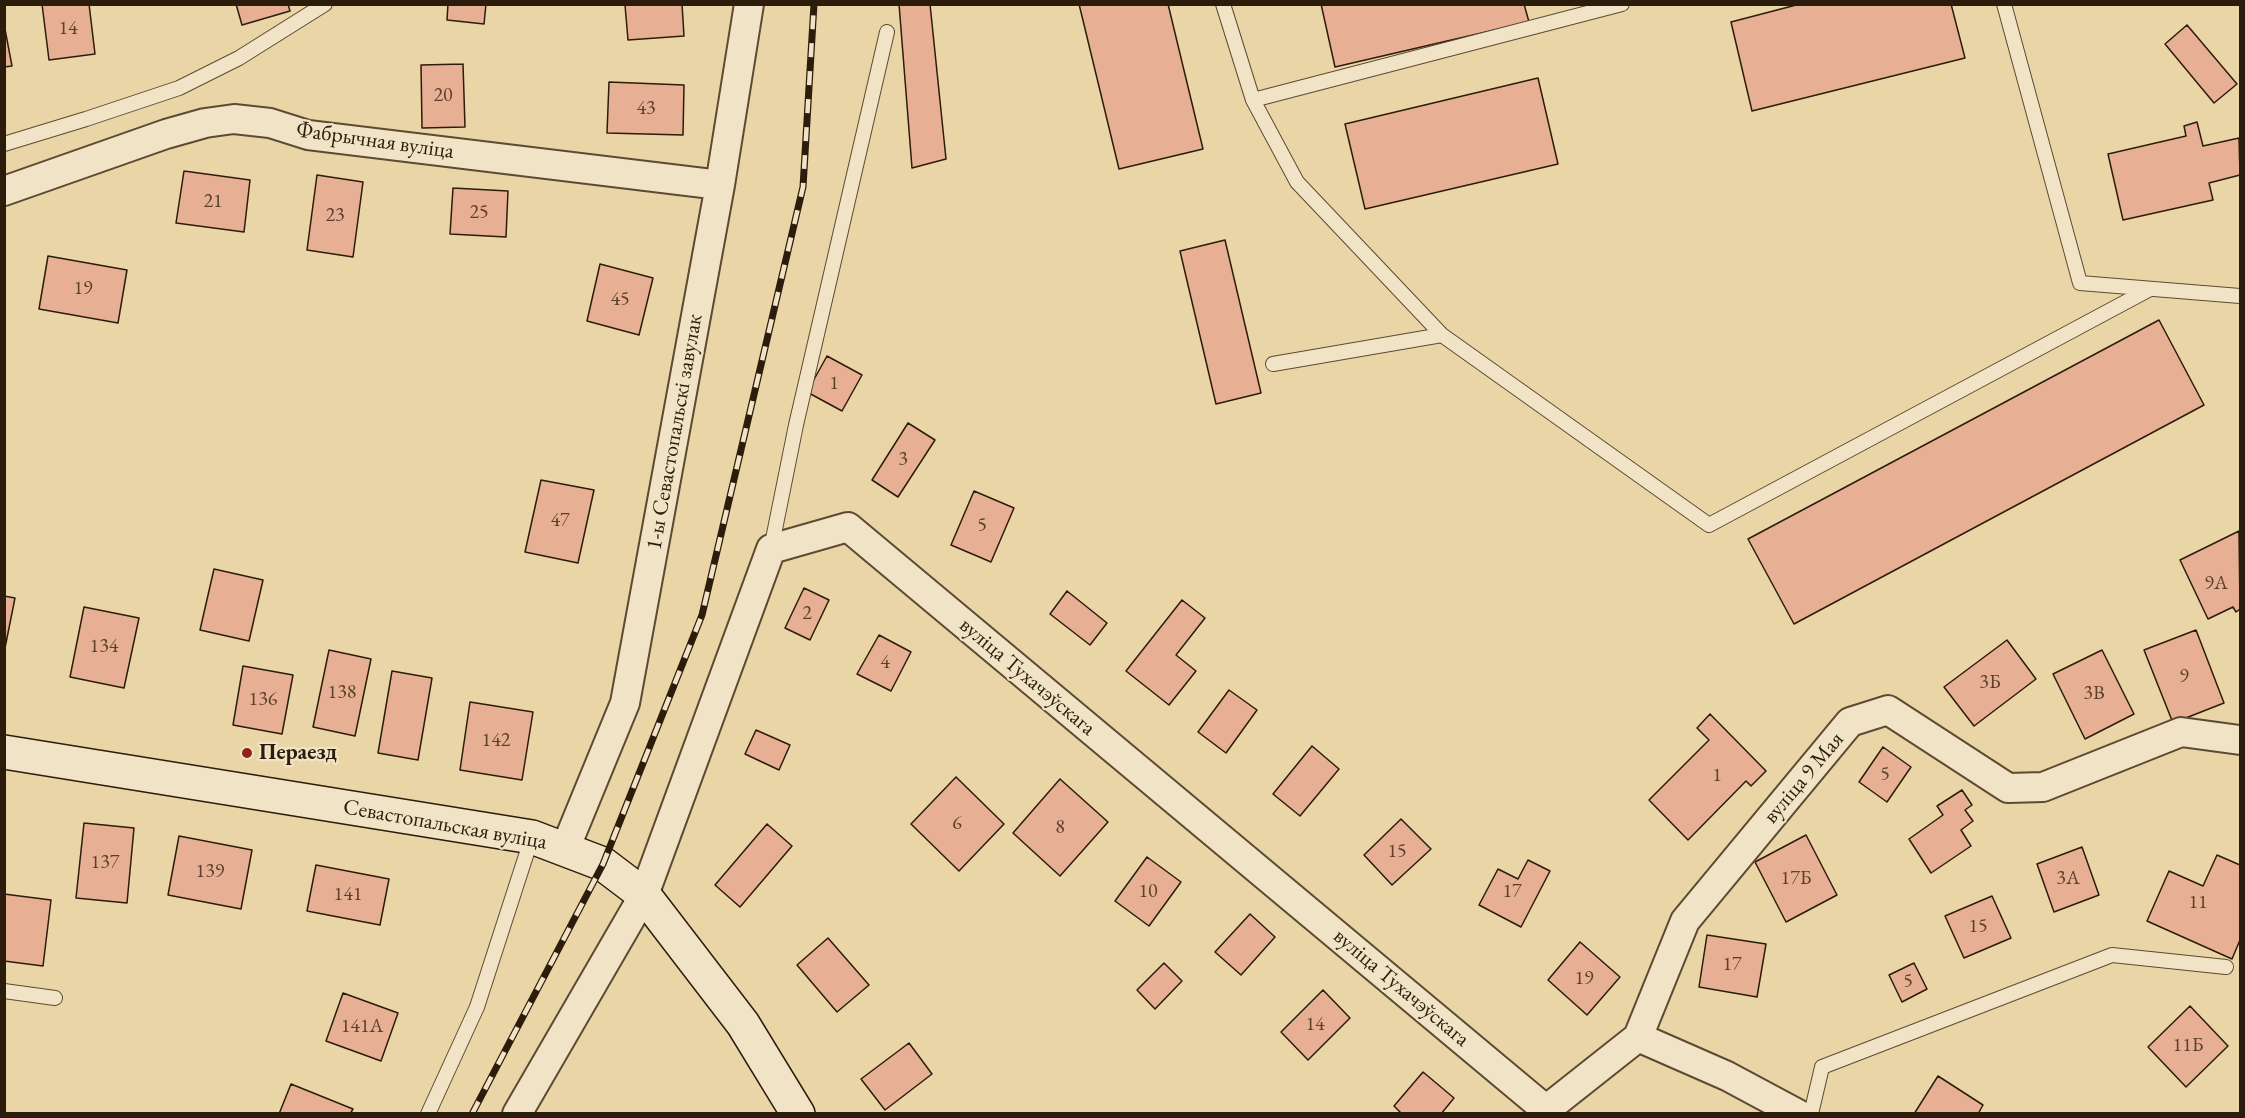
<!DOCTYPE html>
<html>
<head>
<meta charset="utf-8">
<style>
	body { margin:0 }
	#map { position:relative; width:2245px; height:1118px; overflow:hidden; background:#ead5a7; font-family:"EB Garamond",serif }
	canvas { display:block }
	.frame { position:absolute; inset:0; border:6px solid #2c1c0b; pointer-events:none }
</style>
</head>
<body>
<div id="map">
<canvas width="2245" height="1118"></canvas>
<div class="frame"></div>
</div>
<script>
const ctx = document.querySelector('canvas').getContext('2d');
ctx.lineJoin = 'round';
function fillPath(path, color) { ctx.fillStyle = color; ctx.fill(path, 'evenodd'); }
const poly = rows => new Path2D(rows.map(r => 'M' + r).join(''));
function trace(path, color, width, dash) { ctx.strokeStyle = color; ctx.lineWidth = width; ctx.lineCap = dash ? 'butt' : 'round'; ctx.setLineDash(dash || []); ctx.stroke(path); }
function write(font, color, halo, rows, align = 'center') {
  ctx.font = font + ' "EB Garamond",serif'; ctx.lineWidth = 4.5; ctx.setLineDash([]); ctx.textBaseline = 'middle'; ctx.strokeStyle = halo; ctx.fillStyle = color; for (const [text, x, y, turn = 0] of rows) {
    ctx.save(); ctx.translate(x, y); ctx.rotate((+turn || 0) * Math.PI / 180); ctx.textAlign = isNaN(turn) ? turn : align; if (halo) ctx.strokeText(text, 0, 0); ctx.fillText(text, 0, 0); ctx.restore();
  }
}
const building = poly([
	[42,4,89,4,95,54,49,60,42,4],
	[236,4,288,4,290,11,242,25,236,4],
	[448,4,486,4,484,24,447,20,448,4],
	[682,4,684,36,628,40,625,5,682,4],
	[899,4,930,4,946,159,912,168,899,4],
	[1079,4,1168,4,1203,149,1119,169,1079,4],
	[1321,4,1524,4,1529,22,1335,67,1321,4],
	[1800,4,1951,4,1965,58,1752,111,1731,22,1800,4],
	[4,24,12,66,4,67,4,24],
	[2187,25,2237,84,2214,103,2165,44,2187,25],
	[463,64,465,127,422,128,421,65,463,64],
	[1538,78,1558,164,1365,209,1345,124,1538,78],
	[609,82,684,85,683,135,607,133,609,82],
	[2197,122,2203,146,2239,138,2240,175,2209,183,2213,200,2123,220,2108,154,2186,136,2184,126,2197,122],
	[184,171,250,180,244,232,176,223,184,171],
	[317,175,363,182,353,257,307,250,317,175],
	[453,188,508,191,506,237,450,234,453,188],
	[1225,240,1261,393,1216,404,1180,251,1225,240],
	[48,256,127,270,118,323,39,309,48,256],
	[600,264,653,278,639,335,587,321,600,264],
	[2159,320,2204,405,1794,624,1748,539,2159,320],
	[827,356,862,375,842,411,807,392,827,356],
	[908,423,935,440,898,497,872,480,908,423],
	[541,480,594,490,578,563,525,552,541,480],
	[974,491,1014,508,991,562,951,545,974,491],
	[2239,531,2240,609,2236,612,2233,607,2208,619,2180,560,2239,531],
	[214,569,263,580,249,641,200,630,214,569],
	[804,588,829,600,810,640,785,628,804,588],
	[1067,591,1107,623,1090,645,1050,614,1067,591],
	[4,596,15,598,4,653,4,596],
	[1182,600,1205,618,1176,655,1196,671,1169,705,1126,671,1182,600],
	[84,607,139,618,124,688,70,677,84,607],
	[2196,630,2224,703,2173,723,2144,650,2196,630],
	[879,635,911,652,891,691,857,674,879,635],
	[2007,640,2036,679,1974,726,1944,687,2007,640],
	[329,650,371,659,355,736,313,727,329,650],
	[2102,650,2134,714,2085,739,2053,674,2102,650],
	[243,666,293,675,282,734,233,725,243,666],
	[392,671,432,678,418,760,378,753,392,671],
	[1229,690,1257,710,1226,753,1198,732,1229,690],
	[470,702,533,712,522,780,460,770,470,702],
	[1710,714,1766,771,1751,786,1746,781,1688,840,1649,800,1709,740,1697,728,1710,714],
	[756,730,790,745,779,770,745,754,756,730],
	[1312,746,1339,769,1300,816,1273,794,1312,746],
	[1883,747,1911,767,1887,802,1859,782,1883,747],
	[956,777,1004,824,959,871,911,824,956,777],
	[1060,779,1108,822,1060,876,1013,833,1060,779],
	[1962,790,1972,805,1965,810,1973,821,1961,830,1971,846,1931,873,1909,839,1943,815,1937,806,1962,790],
	[1401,819,1431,849,1392,885,1364,855,1401,819],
	[84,823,134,828,127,903,76,898,84,823],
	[767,824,792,846,740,907,715,885,767,824],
	[1806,835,1837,895,1786,922,1755,862,1806,835],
	[179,836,252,850,241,909,168,895,179,836],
	[2082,847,2099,895,2054,912,2037,864,2082,847],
	[2217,855,2240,865,2240,940,2232,959,2147,921,2169,871,2203,886,2217,855],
	[1147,857,1181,882,1149,926,1115,901,1147,857],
	[1528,860,1550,871,1521,927,1479,905,1498,869,1518,879,1528,860],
	[316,865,389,879,380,925,307,911,316,865],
	[4,894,51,900,43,966,4,961,4,894],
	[1992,896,2011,938,1964,958,1945,916,1992,896],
	[1250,914,1275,937,1241,975,1215,952,1250,914],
	[1707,935,1766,944,1757,997,1699,987,1707,935],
	[828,938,869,985,837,1012,797,965,828,938],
	[1580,942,1620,977,1587,1015,1548,980,1580,942],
	[1164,963,1182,981,1155,1009,1137,990,1164,963],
	[1914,963,1927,989,1902,1002,1889,975,1914,963],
	[1323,990,1350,1018,1308,1060,1281,1032,1323,990],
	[343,993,398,1013,381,1061,326,1041,343,993],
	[2190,1006,2228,1046,2186,1087,2148,1047,2190,1006],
	[909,1043,932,1074,885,1110,861,1079,909,1043],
	[1423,1072,1454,1098,1441,1114,1402,1114,1394,1106,1423,1072],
	[1938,1076,1983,1105,1978,1114,1914,1114,1938,1076],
	[291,1084,353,1109,350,1114,279,1114,291,1084]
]);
fillPath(building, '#e7af94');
trace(building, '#2c1c0b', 1.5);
const lane = poly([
	[1223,4,1253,100,1622,4],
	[2004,4,2080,283,2240,296],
	[1253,100,1297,182,1442,335,1273,364],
	[4,144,86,119,179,88,239,58,325,4],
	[1442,335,1709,525,2150,289],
	[771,549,796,425,887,32],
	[4,991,55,998],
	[428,1114,477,1007,532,837],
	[1811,1114,1822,1067,2112,955,2226,967]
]);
const street = poly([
	[4,191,166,134,205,123,234,119,270,123,308,135,720,185],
	[565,849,625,703,720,185,749,4],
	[1638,1037,1727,1076,1798,1114],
	[1547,1109,1638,1037,1685,921,1850,722,1888,710,2008,788,2043,787,2181,732,2240,740],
	[517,1114,644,895,771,549,848,527,1551,1114]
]);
const secondary = poly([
	[4,752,532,837,603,864,644,895,743,1024,798,1114]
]);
trace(lane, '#5c4a32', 16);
trace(street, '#5c4a32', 32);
trace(secondary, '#2c1c0b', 36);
trace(lane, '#f1e4c6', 14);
trace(street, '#f1e4c6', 28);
trace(secondary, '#f1e4c6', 33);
const rail = poly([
	[472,1114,603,864,702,615,803,187,814,4]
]);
trace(rail, '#2c1c0b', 7);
trace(rail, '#f1e4c6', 4.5, [14]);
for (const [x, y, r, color] of [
	[247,753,6,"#8f2418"]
]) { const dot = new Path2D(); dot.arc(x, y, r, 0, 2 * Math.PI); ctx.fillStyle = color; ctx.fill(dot); trace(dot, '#f1e4c6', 2); }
write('20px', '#5b412d', null, [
	["14",68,29],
	["20",443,96],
	["43",646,109],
	["21",213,202],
	["25",479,213],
	["23",335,216],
	["19",83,289],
	["45",620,300],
	["1",834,384],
	["3",903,460],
	["47",560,521],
	["5",982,526],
	["9А",2216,584],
	["2",807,614],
	["134",104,647],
	["4",885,663],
	["9",2184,677],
	["3Б",1990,683],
	["138",342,693],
	["3В",2094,694],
	["136",263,700],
	["142",496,741],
	["5",1885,775],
	["1",1717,776],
	["6",957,824],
	["8",1060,828],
	["15",1397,852],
	["137",105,863],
	["139",210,872],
	["17Б",1796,879],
	["3А",2068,879],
	["10",1148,892],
	["17",1512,892],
	["141",348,895],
	["11",2198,903],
	["15",1978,927],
	["17",1732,965],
	["19",1584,979],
	["5",1908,982],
	["14",1315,1025],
	["141А",362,1027],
	["11Б",2188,1046]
]);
write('22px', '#2c1c0b', '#f1e4c6', [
	["Фабрычная вуліца",375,141,8],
	["1-ы Севастопальскі завулак",675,432,-80],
	["вуліца Тухачэўскага",1027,677,40],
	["вуліца 9 Мая",1804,778,-50],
	["Севастопальская вуліца",445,825,10],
	["вуліца Тухачэўскага",1401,988,40]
]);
write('bold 22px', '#2c1c0b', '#f1e4c6', [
	["Пераезд",259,753]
], 'left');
</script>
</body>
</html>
